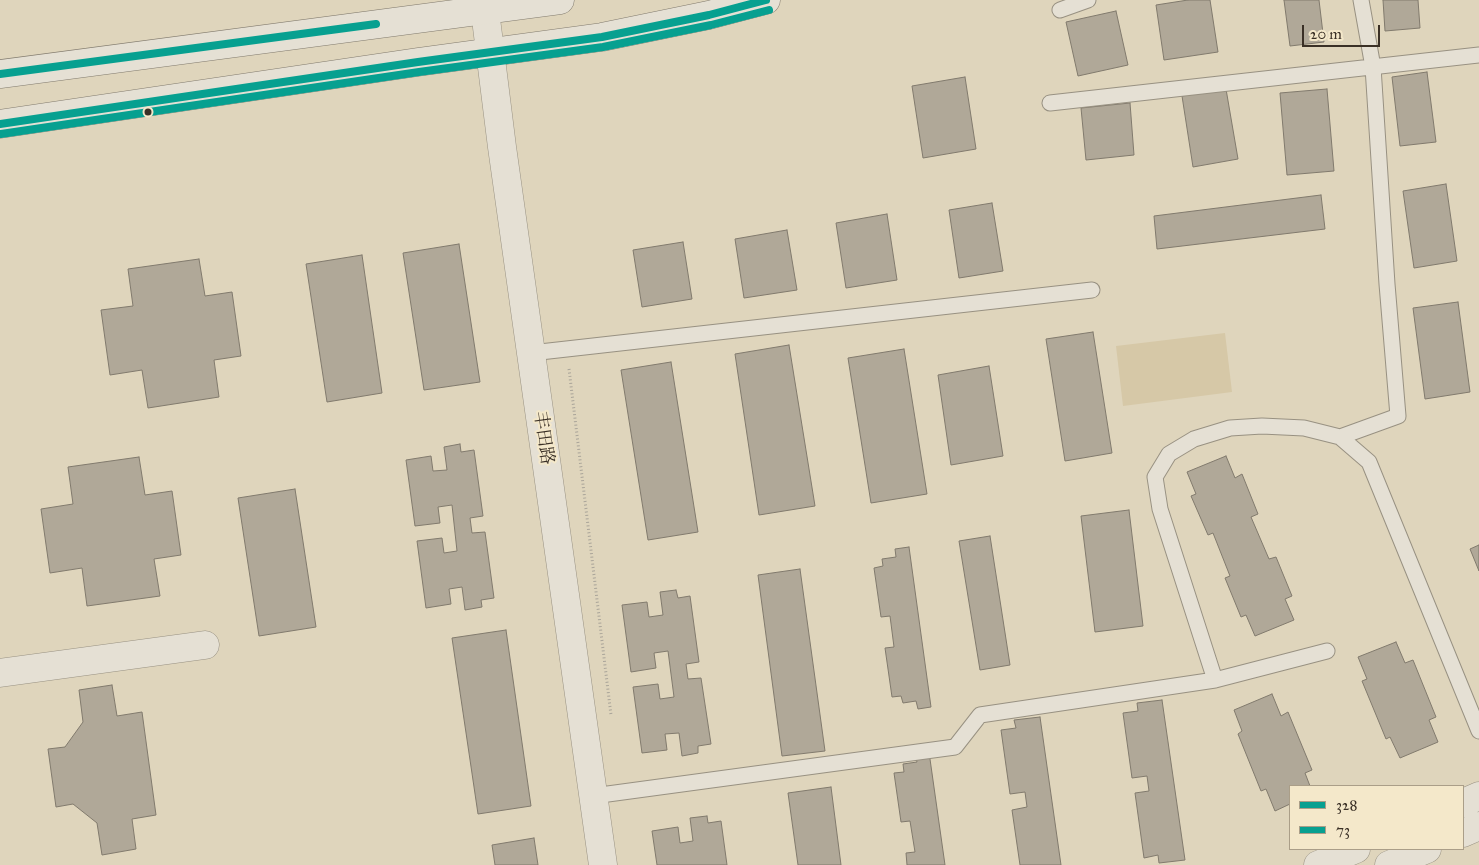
<!DOCTYPE html>
<html>
<head>
<meta charset="utf-8">
<style>
	body { margin:0 }
	#map { position:relative; width:1479px; height:865px; overflow:hidden; background:#dfd5bc; font-family:"IM FELL Great Primer",serif }
	canvas { display:block }
	.legend { position:absolute; left:1289px; top:785px; width:175px; height:65px; box-sizing:border-box; background:#f4e8ca; border:1px solid #aa9e88; margin:0; padding:6px 9px; list-style:none; font-size:15px; color:#3a3026 }
	.legend li { display:flex; align-items:center; gap:10px; height:25px }
	.legend b { width:25px; border:1px solid #aa9e88 }
	.scale { position:absolute; left:1302px; top:25px; width:78px; height:22px; box-sizing:border-box; border:2px solid #3a3026; border-top:0; padding-left:6px; font-size:15px; line-height:18px; white-space:nowrap; color:#3a3026; -webkit-text-stroke:4px #f4e8ca; paint-order:stroke }
</style>
</head>
<body>
<div id="map">
<canvas width="1479" height="865"></canvas>
<ul class="legend">
<li><b style="height:6px;background:#07a090"></b>328</li>
<li><b style="height:6px;background:#07a090"></b>73</li>
</ul>
<div class="scale">20 m</div>
</div>
<script>
const ctx = document.querySelector('canvas').getContext('2d');
ctx.lineJoin = 'round';
function fillPath(path, color) { ctx.fillStyle = color; ctx.fill(path, 'evenodd'); }
const poly = rows => new Path2D(rows.map(r => 'M' + r).join(''));
function trace(path, color, width, dash) { ctx.strokeStyle = color; ctx.lineWidth = width; ctx.lineCap = dash ? 'butt' : 'round'; ctx.setLineDash(dash || []); ctx.stroke(path); }
function write(font, color, halo, rows, align = 'center') {
  ctx.font = font + ' "IM FELL Great Primer","Noto Serif SC",serif'; ctx.lineWidth = 4; ctx.setLineDash([]); ctx.textBaseline = 'middle'; ctx.strokeStyle = halo; ctx.fillStyle = color; for (const [text, x, y, turn = 0] of rows) {
    ctx.save(); ctx.translate(x, y); ctx.rotate((+turn || 0) * Math.PI / 180); ctx.textAlign = isNaN(turn) ? turn : align; if (halo) ctx.strokeText(text, 0, 0); ctx.fillText(text, 0, 0); ctx.restore();
  }
}
fillPath(poly([
	[1225,333,1232,392,1123,406,1116,346]
]), '#d6c8a7');
const building = poly([
	[1188,0,1210,0,1218,52,1164,60,1156,5,1188,0],
	[1284,0,1319,0,1324,42,1290,46,1284,0],
	[1383,0,1418,0,1420,28,1385,31,1383,0],
	[1116,11,1128,65,1078,76,1066,22,1116,11],
	[1427,72,1436,142,1400,146,1392,77,1427,72],
	[965,77,976,149,923,158,912,86,965,77],
	[1226,89,1238,159,1193,167,1182,96,1226,89],
	[1327,89,1334,171,1287,175,1280,93,1327,89],
	[1130,103,1134,155,1086,160,1081,108,1130,103],
	[1446,184,1457,261,1414,268,1403,191,1446,184],
	[1321,195,1325,229,1157,249,1154,216,1321,195],
	[992,203,1003,271,959,278,949,210,992,203],
	[887,214,897,280,846,288,836,223,887,214],
	[787,230,797,290,744,298,735,239,787,230],
	[683,242,692,299,642,307,633,250,683,242],
	[459,244,480,382,424,390,403,253,459,244],
	[362,255,382,393,327,402,306,264,362,255],
	[199,259,205,296,232,292,241,356,214,360,219,397,148,408,142,370,110,375,101,310,133,306,128,269,199,259],
	[1458,302,1470,392,1425,399,1413,308,1458,302],
	[1093,332,1112,453,1065,461,1046,339,1093,332],
	[789,345,815,506,759,515,735,354,789,345],
	[904,349,927,494,871,503,848,358,904,349],
	[671,362,698,532,648,540,621,370,671,362],
	[989,366,1003,456,951,465,938,375,989,366],
	[460,444,461,452,474,450,483,516,470,518,472,533,485,532,494,598,481,600,482,607,465,610,462,587,449,589,451,604,426,608,417,541,442,538,444,553,457,551,452,505,438,507,440,523,415,526,406,460,431,456,433,471,447,470,444,447,460,444],
	[1226,456,1235,478,1242,474,1258,514,1251,517,1269,559,1276,557,1292,596,1285,599,1294,620,1255,636,1246,615,1241,617,1225,578,1230,576,1213,533,1208,535,1191,496,1196,494,1187,472,1226,456],
	[139,457,145,495,172,491,181,555,154,559,160,596,87,606,82,568,50,573,41,509,73,504,68,467,139,457],
	[295,489,316,627,259,636,238,498,295,489],
	[1129,510,1143,626,1095,632,1081,516,1129,510],
	[990,536,1010,665,980,670,959,541,990,536],
	[1479,545,1479,571,1470,549,1479,545],
	[909,547,931,707,918,709,916,701,903,703,901,696,892,697,885,648,894,647,890,616,881,617,874,568,883,566,882,559,896,557,895,549,909,547],
	[800,569,825,751,782,756,758,575,800,569],
	[676,590,678,598,690,596,699,662,686,664,688,679,701,678,711,744,698,746,698,753,682,756,679,733,665,734,667,750,642,753,633,687,658,684,660,699,674,697,668,651,654,653,656,668,631,672,622,605,647,602,649,617,663,615,660,592,676,590],
	[506,630,531,806,478,814,452,638,506,630],
	[1396,642,1405,663,1413,660,1436,717,1429,720,1438,742,1400,758,1390,737,1386,739,1362,681,1367,679,1358,657,1396,642],
	[112,685,117,716,142,712,156,815,132,819,136,849,102,855,97,823,73,804,56,807,48,749,65,747,83,722,79,690,112,685],
	[1272,694,1281,716,1288,712,1312,770,1305,773,1310,786,1290,786,1290,804,1275,811,1266,789,1261,791,1238,734,1242,731,1234,710,1272,694],
	[1162,700,1185,860,1159,863,1158,855,1144,858,1135,793,1149,791,1147,776,1132,778,1123,713,1138,711,1137,703,1162,700],
	[1040,717,1061,865,1020,865,1012,810,1027,807,1025,792,1010,794,1001,730,1016,728,1014,720,1040,717],
	[929,752,945,865,907,865,906,853,915,852,910,821,901,822,894,773,904,772,903,764,917,762,915,754,929,752],
	[831,787,841,865,798,865,788,793,831,787],
	[707,816,708,823,721,821,727,865,657,865,652,831,678,827,680,843,693,841,690,818,707,816],
	[534,838,538,865,495,865,492,845,534,838]
]);
fillPath(building, '#b0a898');
trace(building, '#817a6d', 1);
const service = poly([
	[1060,10,1088,0],
	[1050,103,1479,55],
	[531,353,1092,290],
	[1340,437,1398,416,1387,284,1373,67,1361,0],
	[1215,680,1160,509,1155,477,1169,454,1194,439,1230,428,1262,426,1304,428,1340,437,1369,462,1479,731],
	[593,796,955,747,980,715,1215,680,1327,651]
]);
const minor = poly([
	[485,11,502,147,603,865],
	[0,673,205,645]
]);
const tertiary = poly([
	[1463,803,1479,796],
	[1463,833,1479,826],
	[1318,865,1356,849],
	[1389,865,1427,849]
]);
const secondary = poly([
	[0,74,560,0],
	[0,124,418,62,602,37,709,15,766,0]
]);
trace(service, '#989182', 17);
trace(minor, '#989182', 29);
trace(tertiary, '#989182', 29);
trace(secondary, '#817a6d', 29);
trace(poly([
	[569,369,611,715]
]), '#a9a499', 3, [1, 2.5]);
trace(service, '#e5e0d4', 15);
trace(minor, '#e5e0d4', 28);
trace(tertiary, '#e5e0d4', 28);
trace(secondary, '#e5e0d4', 28);
trace(poly([
	[0,74,376,24],
	[0,124,418,62,602,37,709,15,766,0]
]), '#07a090', 8);
trace(poly([
	[1,134,419,72,603,47,711,25,769,10]
]), '#07a090', 8);
for (const [x, y, r, color] of [
	[148,112,4.5,"#3a3026"]
]) { const dot = new Path2D(); dot.arc(x, y, r, 0, 2 * Math.PI); ctx.fillStyle = color; ctx.fill(dot); trace(dot, '#f4e8ca', 2); }
write('18px', '#3a3026', '#f4e8ca', [
	["丰田路",543,438,82]
]);
</script>
</body>
</html>
